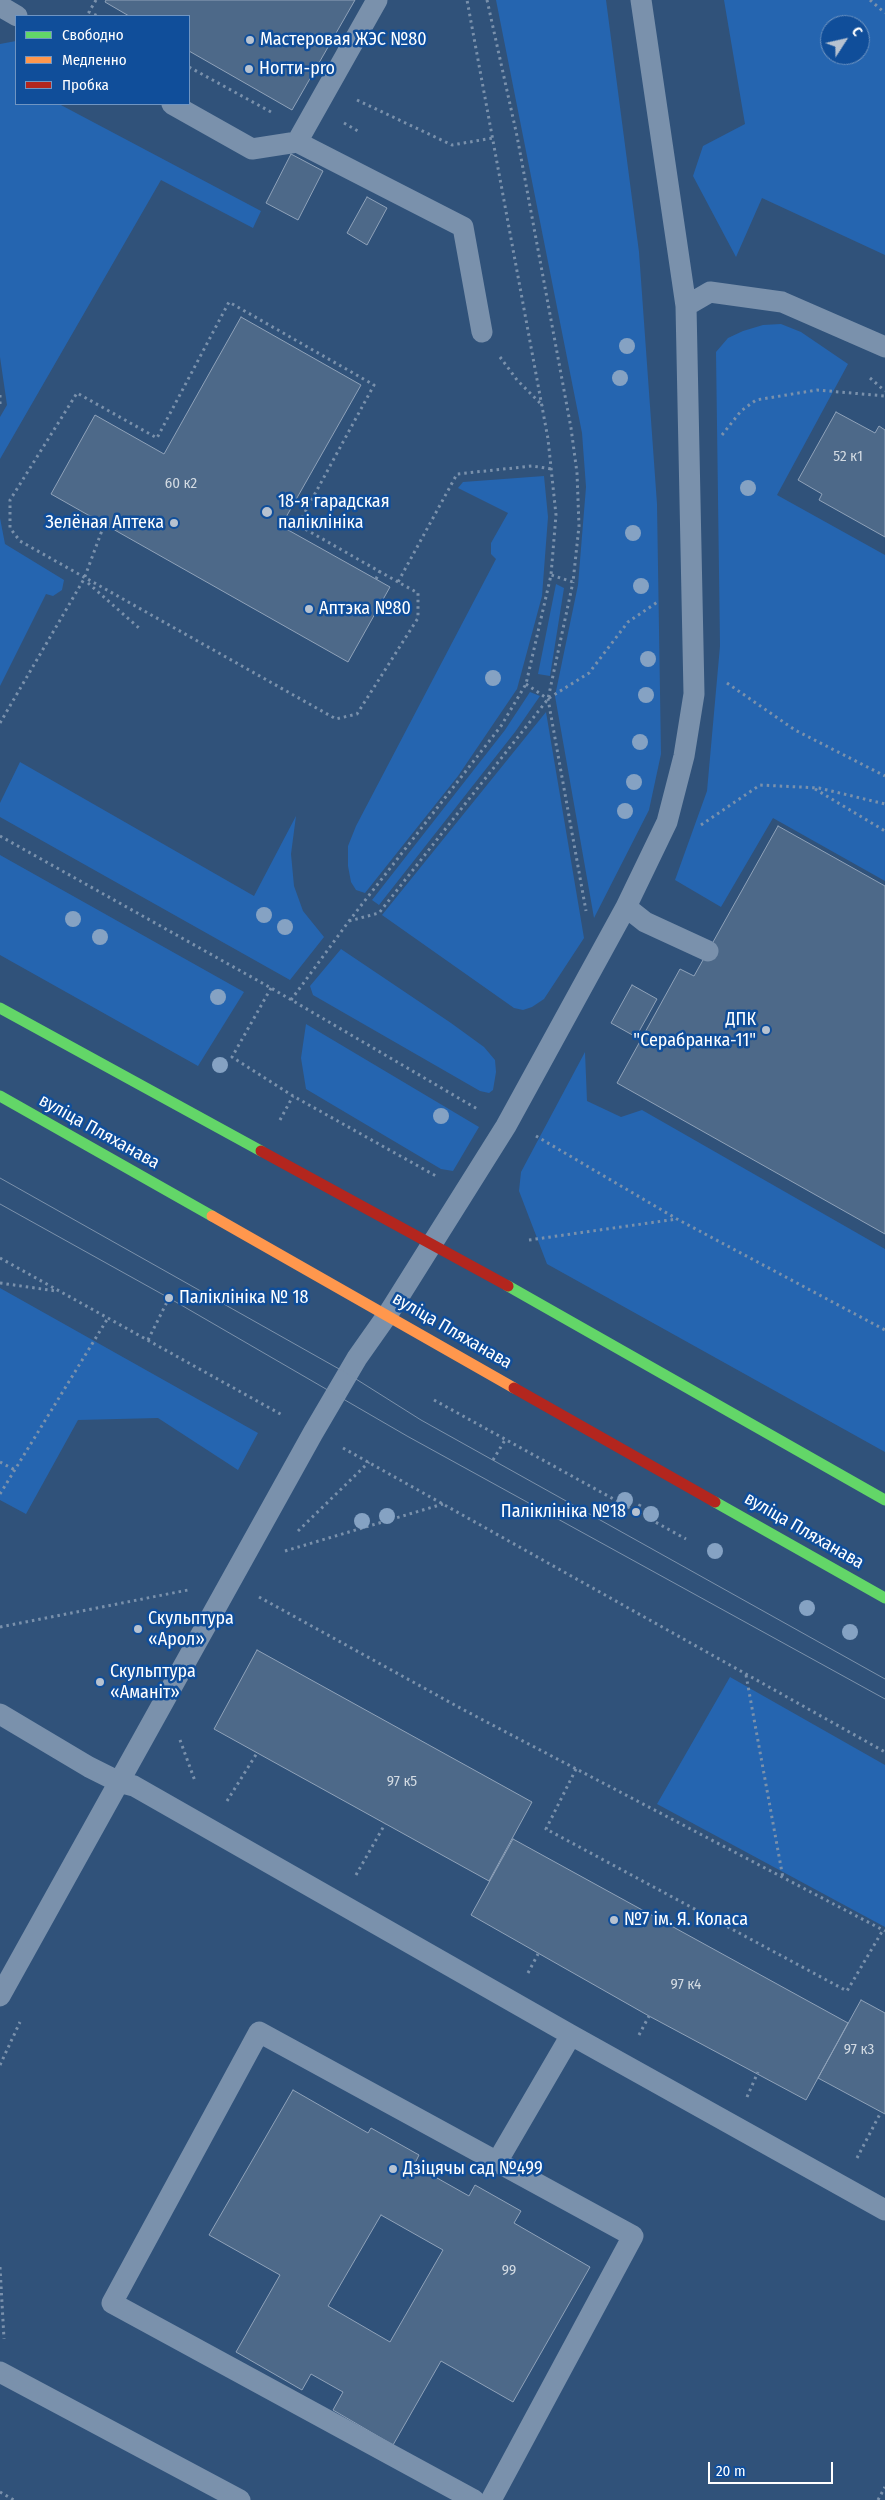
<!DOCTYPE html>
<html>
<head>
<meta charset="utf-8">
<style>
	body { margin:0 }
	#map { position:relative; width:885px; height:2500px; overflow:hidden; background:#30527a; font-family:"Fira Sans Condensed",sans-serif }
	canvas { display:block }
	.legend { position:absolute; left:15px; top:15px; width:175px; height:90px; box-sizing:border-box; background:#104e9a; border:1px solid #7095c2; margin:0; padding:6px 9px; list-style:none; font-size:15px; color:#fff }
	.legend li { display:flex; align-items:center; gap:10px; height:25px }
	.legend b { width:25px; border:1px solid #7095c2 }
	.north { position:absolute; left:820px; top:15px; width:50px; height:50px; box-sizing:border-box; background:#104e9a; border:1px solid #7095c2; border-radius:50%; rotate:55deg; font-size:14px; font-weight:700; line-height:20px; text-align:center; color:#fff }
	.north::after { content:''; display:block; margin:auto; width:18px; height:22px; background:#b7c2d0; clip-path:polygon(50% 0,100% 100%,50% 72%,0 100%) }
	.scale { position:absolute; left:708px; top:2462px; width:125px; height:22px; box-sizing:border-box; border:2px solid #fff; border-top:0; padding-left:6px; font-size:15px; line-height:18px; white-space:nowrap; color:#fff; -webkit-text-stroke:4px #104e9a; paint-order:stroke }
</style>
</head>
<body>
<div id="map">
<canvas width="885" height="2500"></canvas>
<ul class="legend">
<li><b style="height:6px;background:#63d668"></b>Свободно</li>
<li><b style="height:6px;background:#ff974d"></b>Медленно</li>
<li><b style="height:6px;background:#b3261e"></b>Пробка</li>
</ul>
<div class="north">С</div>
<div class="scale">20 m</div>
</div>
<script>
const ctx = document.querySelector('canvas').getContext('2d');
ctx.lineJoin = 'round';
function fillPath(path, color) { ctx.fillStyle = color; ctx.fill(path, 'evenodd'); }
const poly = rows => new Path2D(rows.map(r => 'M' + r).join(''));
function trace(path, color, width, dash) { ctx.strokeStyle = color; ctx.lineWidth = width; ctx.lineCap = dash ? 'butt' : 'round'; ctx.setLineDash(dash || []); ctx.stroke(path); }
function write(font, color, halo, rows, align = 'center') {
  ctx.font = font + ' "Fira Sans Condensed",sans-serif'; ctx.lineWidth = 5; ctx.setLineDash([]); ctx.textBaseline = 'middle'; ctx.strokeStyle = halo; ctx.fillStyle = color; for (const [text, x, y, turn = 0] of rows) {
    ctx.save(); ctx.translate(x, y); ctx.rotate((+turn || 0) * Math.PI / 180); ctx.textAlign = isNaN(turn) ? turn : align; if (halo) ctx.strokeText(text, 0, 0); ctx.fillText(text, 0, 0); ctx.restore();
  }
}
fillPath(poly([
	[496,0,606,0,639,252,657,504,661,754,649,810,594,918,555,696,578,585,586,487,582,433],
	[724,0,885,0,885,255,762,198,736,257,693,176,703,146,745,124],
	[830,25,860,25,860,55,830,55],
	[16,41,16,104,59,104,261,211,253,228,161,180,0,459,0,417,7,405,0,357,0,44],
	[781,324,801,332,848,364,777,495,885,555,885,881,773,818,721,907,675,880,707,791,720,646,716,352,728,338,743,331,763,325],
	[544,476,548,517,542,596,517,689,458,776,365,893,356,890,351,882,348,866,348,846,356,826,496,559,491,554,491,543,508,513,458,488,463,482],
	[0,518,5,544,64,580,62,590,53,596,46,594,0,686],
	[556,584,564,588,550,676,538,674],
	[530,692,540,696,515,732,379,905,372,900,505,730],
	[546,712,584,938,544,999,532,1007,523,1010,514,1008,382,915],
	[20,762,254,896,296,816,291,854,294,886,303,911,324,937,290,980,0,817,0,803],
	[0,855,244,992,198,1066,0,955],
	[341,949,451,1023,484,1047,495,1060,496,1072,493,1090,489,1093,480,1091,313,995,310,986],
	[306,1024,479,1127,453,1171,441,1169,306,1089,301,1058],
	[585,1052,587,1101,621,1117,642,1110,885,1249,885,1452,547,1264,519,1191,521,1172],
	[0,1288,258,1433,238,1470,158,1418,78,1420,26,1514,0,1500],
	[730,1677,885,1765,885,1927,657,1804]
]), '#2565b0');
const building = poly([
	[106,0,355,0,292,110,189,51,189,16,129,16,105,2,106,0],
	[291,154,323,171,298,220,266,203,291,154],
	[367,197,387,208,367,245,347,233,367,197],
	[241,317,361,385,281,526,390,587,348,662,51,494,95,415,164,454,241,317],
	[836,412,875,433,879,426,885,430,885,537,819,500,822,494,798,480,836,412],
	[778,826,885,886,885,1234,617,1083,680,969,694,976,778,826],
	[632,985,657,999,636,1037,611,1023,632,985],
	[257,1650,532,1802,489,1881,214,1729,257,1650],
	[513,1839,848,2023,806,2100,649,2016,471,1915,513,1839],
	[861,2000,885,2013,885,2114,818,2078,861,2000],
	[293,2090,368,2133,371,2128,419,2155,414,2165,469,2196,475,2185,521,2211,514,2223,590,2267,513,2402,441,2361,393,2445,333,2410,343,2392,311,2374,302,2390,236,2352,280,2275,209,2235,293,2090],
	[381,2215,443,2250,390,2342,328,2306,381,2215]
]);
fillPath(building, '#4d6989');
trace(building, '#8fa2b9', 1);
trace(poly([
	[96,0,89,12,98,16],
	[487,0,517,136,571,428,577,473,579,526,573,582,551,575],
	[870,0,885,13],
	[189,67,271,112],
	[357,100,452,145,493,138],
	[344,123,358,131],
	[500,357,517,380,543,406],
	[870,378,885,391],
	[0,395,0,405],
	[722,435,741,411,756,400,817,390,885,396],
	[376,579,380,571],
	[398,582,298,525,374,385,229,302,157,438,77,393,10,500,10,528,20,541,336,719,357,714,418,618,418,593,398,582,457,474,532,466,552,469],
	[88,583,139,628],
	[727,683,795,730,885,776],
	[526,684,548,699,586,911],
	[549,698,589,673,628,622,659,601],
	[0,723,84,579,104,525],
	[815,789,885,831],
	[701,825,760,785,819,788,885,804],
	[0,836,271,988,479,1110],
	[349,921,379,913,548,699,573,582],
	[271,988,232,1057,293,1096,436,1176],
	[291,1000,349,921,501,726,526,684,551,575,556,515,548,439,467,0],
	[280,1120,293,1096],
	[536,1136,677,1219,885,1330],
	[529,1240,677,1219],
	[0,1258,284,1416],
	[0,1283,56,1291],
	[148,1340,169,1298],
	[434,1400,686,1539],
	[343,1448,885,1752],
	[493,1460,505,1440],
	[0,1462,15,1470],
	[0,1494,108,1318],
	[636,1512,642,1501],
	[298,1531,369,1462],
	[285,1551,443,1504],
	[259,1597,462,1709,885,1931],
	[0,1627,188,1590],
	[746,1675,783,1878],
	[180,1740,195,1781],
	[576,1769,546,1829,845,1990,847,1991,883,1930],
	[227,1801,257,1753],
	[356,1875,385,1824],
	[528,1973,538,1954],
	[639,2035,649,2016],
	[0,2065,20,2022],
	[747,2097,758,2072],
	[857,2158,881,2112],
	[0,2267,4,2339],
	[0,2492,14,2500],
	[878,2500,885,2487]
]), '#7a91ac', 3, [2.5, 4]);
trace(poly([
	[0,6,17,16],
	[172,104,252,149,297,142,377,0],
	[297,142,463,227,482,332],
	[686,306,710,292,782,302,885,347],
	[626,907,645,922,708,951],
	[0,1714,89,1767,119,1782,134,1786,571,2035,885,2210],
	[0,1996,313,1433,357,1358,388,1314,506,1126,626,907,667,822,684,756,694,694,686,306,641,0],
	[497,2162,571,2035],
	[0,2372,240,2500],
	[474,2500,112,2303,259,2032,633,2236,491,2500]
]), '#7a91ac', 21);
trace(poly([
	[0,1008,261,1151],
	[0,1096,212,1216],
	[508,1286,885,1500],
	[715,1502,885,1598]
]), '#63d668', 11);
trace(poly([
	[212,1216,514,1388]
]), '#ff974d', 11);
trace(poly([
	[261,1151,508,1286],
	[514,1388,715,1502]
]), '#b3261e', 11);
trace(poly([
	[0,1178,348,1374,421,1420,885,1679],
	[0,1204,169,1298,407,1436,885,1699]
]), '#7b91ab', 1);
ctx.fillStyle = '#85a2c3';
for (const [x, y] of [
	[627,346],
	[620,378],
	[748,488],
	[633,533],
	[641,586],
	[648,659],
	[493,678],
	[646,695],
	[640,742],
	[634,782],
	[625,811],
	[264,915],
	[73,919],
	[285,927],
	[100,937],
	[218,997],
	[220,1065],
	[441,1116],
	[625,1500],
	[651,1514],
	[387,1516],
	[362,1521],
	[715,1551],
	[807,1608],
	[850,1632]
]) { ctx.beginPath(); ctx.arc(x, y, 8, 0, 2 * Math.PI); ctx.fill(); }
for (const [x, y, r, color] of [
	[250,40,5,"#b7c2d0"],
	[249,69,5,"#b7c2d0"],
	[267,512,6,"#b7c2d0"],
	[174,523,5,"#b7c2d0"],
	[309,609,5,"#b7c2d0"],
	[766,1030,5,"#b7c2d0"],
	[169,1298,5,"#b7c2d0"],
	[636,1512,5,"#b7c2d0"],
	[138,1629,5,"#b7c2d0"],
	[100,1682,5,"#b7c2d0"],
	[614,1920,5,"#b7c2d0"],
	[393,2169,5,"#b7c2d0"]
]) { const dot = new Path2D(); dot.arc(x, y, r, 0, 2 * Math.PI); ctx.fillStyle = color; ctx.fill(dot); trace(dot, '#104e9a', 2); }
write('15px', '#d2dae2', null, [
	["52 к1",848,457],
	["60 к2",181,484],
	["97 к5",402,1782],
	["97 к4",686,1985],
	["97 к3",859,2050],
	["99",509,2271]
]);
write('18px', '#fff', '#104e9a', [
	["Мастеровая ЖЭС №80",260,40],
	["Ногти-pro",259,69],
	["18-я гарадская",278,502],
	["паліклініка",278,523],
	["Зелёная Аптека",164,523,"right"],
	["Аптэка №80",319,609],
	["ДПК",756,1020,"right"],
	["\"Серабранка-11\"",756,1041,"right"],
	["Паліклініка № 18",179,1298],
	["Паліклініка №18",626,1512,"right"],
	["Скульптура",148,1619],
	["«Арол»",148,1640],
	["Скульптура",110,1672],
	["«Аманіт»",110,1693],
	["№7 ім. Я. Коласа",624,1920],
	["Дзіцячы сад №499",403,2169]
], 'left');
write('18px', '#fff', '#104e9a', [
	["вуліца Пляханава",99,1132,29],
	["вуліца Пляханава",452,1331,30],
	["вуліца Пляханава",804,1531,30]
]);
</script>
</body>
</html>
